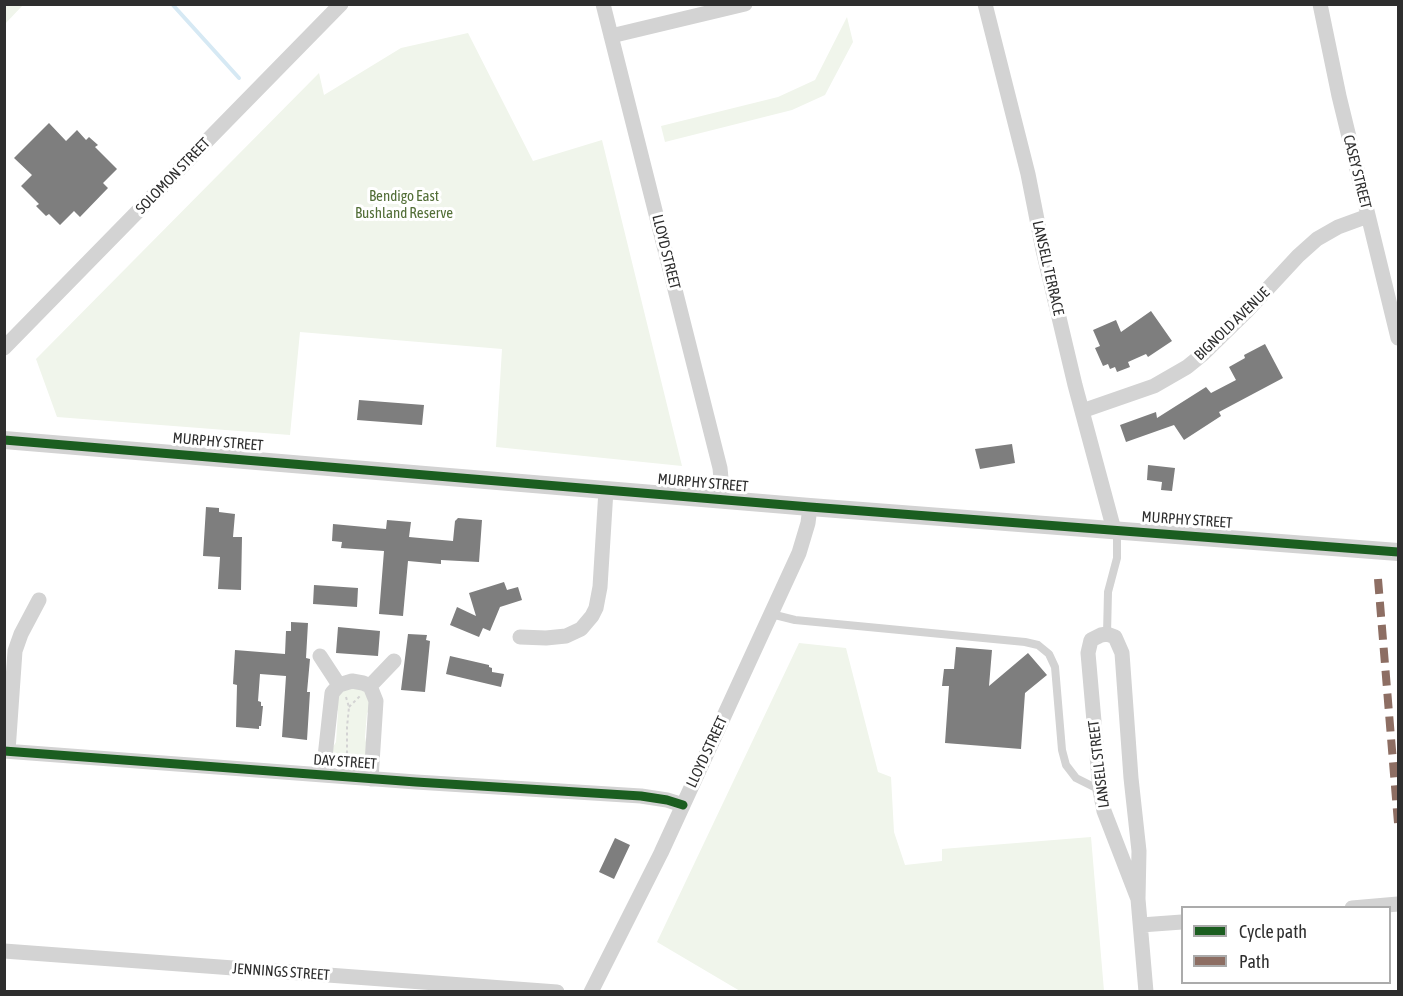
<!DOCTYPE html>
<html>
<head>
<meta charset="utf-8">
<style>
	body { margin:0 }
	#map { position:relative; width:1403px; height:996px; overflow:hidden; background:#fff; font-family:"Asap Condensed",sans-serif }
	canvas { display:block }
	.frame { position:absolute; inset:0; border:6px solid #2e2e2e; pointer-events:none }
	.legend { position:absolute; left:1181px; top:906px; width:210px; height:78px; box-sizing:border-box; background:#fff; border:2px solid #ababab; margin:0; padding:8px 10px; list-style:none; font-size:18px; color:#2e2e2e }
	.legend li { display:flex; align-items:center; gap:12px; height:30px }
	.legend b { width:30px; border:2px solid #ababab }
</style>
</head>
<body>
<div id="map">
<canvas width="1403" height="996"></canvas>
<div class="frame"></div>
<ul class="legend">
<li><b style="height:8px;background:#1b5e20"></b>Cycle path</li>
<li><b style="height:8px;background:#8d6e63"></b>Path</li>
</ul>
</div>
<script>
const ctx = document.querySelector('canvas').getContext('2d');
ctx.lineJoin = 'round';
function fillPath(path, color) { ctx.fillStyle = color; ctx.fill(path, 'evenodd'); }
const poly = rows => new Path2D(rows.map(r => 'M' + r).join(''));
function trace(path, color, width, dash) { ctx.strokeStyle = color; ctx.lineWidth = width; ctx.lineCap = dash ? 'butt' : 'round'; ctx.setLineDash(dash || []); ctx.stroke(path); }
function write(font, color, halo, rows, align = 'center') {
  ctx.font = font + ' "Asap Condensed",sans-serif'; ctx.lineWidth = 6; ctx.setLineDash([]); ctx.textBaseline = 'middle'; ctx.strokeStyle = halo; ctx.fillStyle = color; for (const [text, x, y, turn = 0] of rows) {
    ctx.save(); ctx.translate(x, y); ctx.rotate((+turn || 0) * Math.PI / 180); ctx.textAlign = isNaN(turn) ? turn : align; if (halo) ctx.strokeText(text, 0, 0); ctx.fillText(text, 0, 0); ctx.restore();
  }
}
fillPath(poly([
	[5,4,23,5,5,24,4,5],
	[847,17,853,42,825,95,792,110,665,142,661,126,778,97,815,80],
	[468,33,533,161,602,140,682,466,496,447,502,349,300,332,290,435,57,417,36,359,319,73,324,95,401,48],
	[799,643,846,648,878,772,891,777,894,832,905,865,942,861,942,849,1091,837,1104,991,740,991,657,942],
	[347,687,365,690,372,709,367,713,365,737,368,752,365,764,362,765,332,761,330,752,336,742,338,711,333,706,335,699]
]), '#f0f5eb');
trace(poly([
	[172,4,239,78]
]), '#d6e9f4', 4);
fillPath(poly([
	[49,123,66,141,77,130,86,140,89,137,98,145,95,147,117,169,103,183,108,188,80,217,74,211,60,225,49,214,46,216,36,206,39,204,21,186,32,175,14,158],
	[1151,311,1172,341,1148,357,1146,354,1128,362,1130,367,1117,372,1115,367,1110,369,1108,364,1103,366,1095,348,1100,346,1093,330,1116,320,1121,332],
	[1265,344,1283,378,1219,412,1221,416,1184,440,1174,425,1126,442,1120,425,1156,412,1157,418,1206,387,1211,393,1236,380,1229,367,1245,358,1244,355],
	[359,400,424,405,422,425,357,420],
	[1012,444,1015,463,980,469,975,449],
	[1148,465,1175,468,1172,491,1161,490,1162,482,1147,480],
	[206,507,219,508,219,512,235,514,233,537,242,537,241,590,218,589,220,557,203,556],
	[458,518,482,520,479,562,441,560,441,564,408,561,403,616,379,614,384,551,341,548,342,542,332,541,333,524,386,529,387,520,411,522,409,537,453,541,455,521],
	[504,582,507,590,518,587,522,600,500,607,490,631,483,628,479,637,450,625,457,607,476,616,469,593],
	[314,585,358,588,357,607,313,604],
	[291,622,308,623,306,658,310,659,307,692,310,692,307,740,282,737,286,676,260,674,258,701,261,702,261,706,263,706,261,726,259,726,259,729,236,727,237,685,233,684,235,650,285,654,286,631,291,631],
	[338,627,380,631,378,656,336,653],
	[408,634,427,635,426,640,430,641,425,692,401,690],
	[956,647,992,650,989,686,1028,653,1047,675,1025,693,1021,749,945,743,949,686,942,686,944,669,954,669],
	[450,656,489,665,489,667,492,668,492,672,504,674,501,687,446,674],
	[615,838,630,845,614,879,599,872]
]), '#7e7e7e');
trace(poly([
	[346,697,349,707,347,727,347,762],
	[349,707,360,696]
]), '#d3d3d3', 2, [3, 3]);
trace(poly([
	[771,614,795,620,1025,642,1038,645,1049,654,1055,667,1062,750,1066,765,1076,778,1100,790],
	[1107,634,1108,592,1117,558,1117,530]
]), '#d3d3d3', 8);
trace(poly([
	[603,4,720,468,723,500],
	[985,4,1028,174,1043,250,1075,385,1114,530],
	[1320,4,1339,96,1398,338],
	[611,36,745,4],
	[4,348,341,4],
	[1082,411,1154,386,1187,367,1203,354,1247,311,1298,256,1317,239,1338,227,1368,216],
	[520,637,546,638,566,636,581,629,592,616,596,608,600,587,606,490],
	[320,656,339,685],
	[370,686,394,661],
	[4,751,416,782,641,796,667,800,683,805],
	[8,751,15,651,21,634,39,600],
	[323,775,332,693,339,685,352,681,363,683,370,686,376,701,371,779],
	[1138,899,1104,811,1100,790,1088,653,1091,640,1101,635,1107,634,1115,637,1122,653,1131,778,1139,851,1138,899,1146,992],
	[1352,908,1398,904],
	[1141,925,1182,922],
	[4,951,557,992],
	[591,992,661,853,799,553,808,523,810,507]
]), '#d3d3d3', 15);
trace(poly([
	[4,440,810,507,1398,552]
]), '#d3d3d3', 18);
trace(poly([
	[1378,579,1398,823]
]), '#8d6e63', 8, [15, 8]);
trace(poly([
	[4,440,810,507,1398,552],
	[4,751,416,782,641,796,667,800,683,805]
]), '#1b5e20', 9);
write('15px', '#2e2e2e', '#fff', [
	["CASEY STREET",1357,172,76],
	["SOLOMON STREET",173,176,-46],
	["LLOYD STREET",666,252,76],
	["LANSELL TERRACE",1048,268,77],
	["BIGNOLD AVENUE",1232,324,-44],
	["MURPHY STREET",218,442,5],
	["MURPHY STREET",703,483,5],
	["MURPHY STREET",1187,520,4],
	["LLOYD STREET",707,752,-65],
	["DAY STREET",345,762,4],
	["LANSELL STREET",1099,764,-97],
	["JENNINGS STREET",281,972,4]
]);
write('15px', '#526e37', '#fff', [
	["Bendigo East",404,196],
	["Bushland Reserve",404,213]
]);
</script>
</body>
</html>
